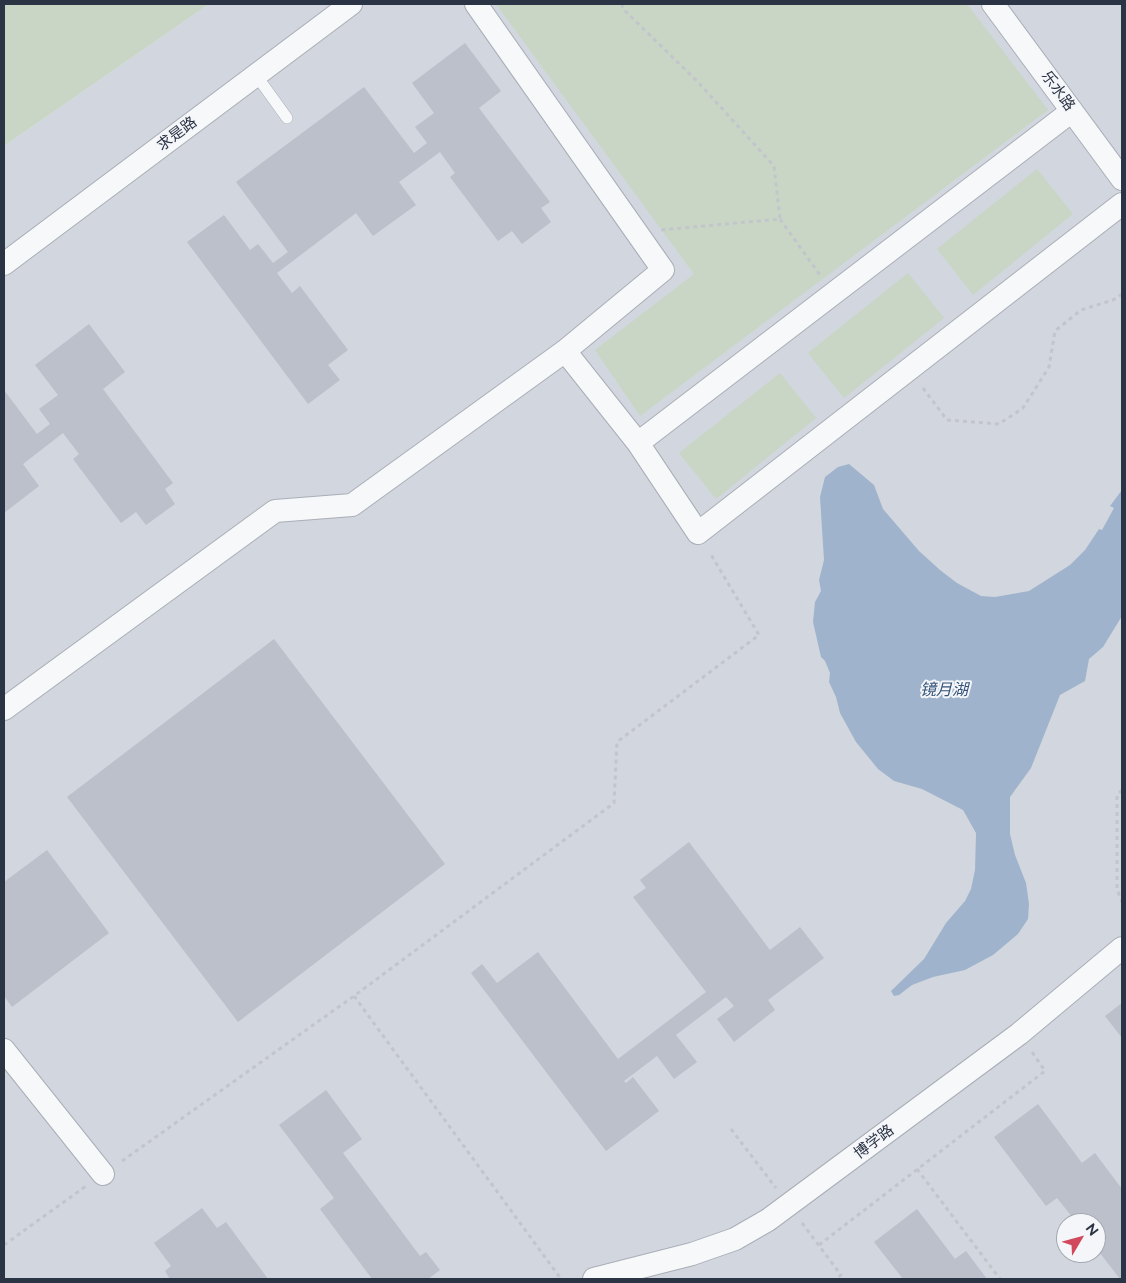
<!DOCTYPE html>
<html>
<head>
<meta charset="utf-8">
<style>
	body { margin:0 }
	#map { position:relative; width:1126px; height:1283px; overflow:hidden; background:#e4e7ec; font-family:Raleway,sans-serif }
	canvas { display:block }
	.frame { position:absolute; inset:0; border:5px solid #2b3445; pointer-events:none }
	.north { position:absolute; left:1056px; top:1213px; width:50px; height:50px; box-sizing:border-box; background:#f4f6f9; border:1px solid #a4a8b1; border-radius:50%; rotate:53deg; font-size:14px; font-weight:700; line-height:20px; text-align:center; color:#2b3445 }
	.north::after { content:''; display:block; margin:auto; width:18px; height:22px; background:#d1495b; clip-path:polygon(50% 0,100% 100%,50% 72%,0 100%) }
</style>
</head>
<body>
<div id="map">
<canvas width="1126" height="1283"></canvas>
<div class="frame"></div>
<div class="north">N</div>
</div>
<script>
const ctx = document.querySelector('canvas').getContext('2d');
ctx.lineJoin = 'round';
function fillPath(path, color) { ctx.fillStyle = color; ctx.fill(path, 'evenodd'); }
const poly = rows => new Path2D(rows.map(r => 'M' + r).join(''));
function trace(path, color, width, dash) { ctx.strokeStyle = color; ctx.lineWidth = width; ctx.lineCap = dash ? 'butt' : 'round'; ctx.setLineDash(dash || []); ctx.stroke(path); }
function write(font, color, halo, rows, align = 'center') {
  ctx.font = font + ' Raleway,"Noto Sans SC",sans-serif'; ctx.lineWidth = 4; ctx.setLineDash([]); ctx.textBaseline = 'middle'; ctx.strokeStyle = halo; ctx.fillStyle = color; for (const [text, x, y, turn = 0] of rows) {
    ctx.save(); ctx.translate(x, y); ctx.rotate((+turn || 0) * Math.PI / 180); ctx.textAlign = isNaN(turn) ? turn : align; if (halo) ctx.strokeText(text, 0, 0); ctx.fillText(text, 0, 0); ctx.restore();
  }
}
fillPath(poly([
	[209,4,1122,4,1122,1279,4,1279,4,146],
	[1066,1223,1096,1223,1096,1253,1066,1253]
]), '#d2d6de');
fillPath(poly([
	[4,4,209,4,4,146],
	[496,4,967,4,1048,110,640,416,595,350,694,274],
	[1037,169,1073,214,973,295,937,249],
	[908,273,944,318,844,398,808,353],
	[780,373,816,418,716,499,679,453]
]), '#c9d6c5');
fillPath(poly([
	[849,464,874,485,883,509,919,551,940,570,957,583,981,596,995,597,1029,591,1070,565,1085,550,1099,529,1102,530,1114,508,1110,506,1122,490,1122,616,1103,647,1089,659,1085,681,1060,695,1031,768,1010,797,1010,834,1015,855,1026,883,1029,904,1028,919,1018,934,993,955,965,970,933,977,912,985,899,995,894,996,891,991,924,959,946,923,965,901,971,889,975,870,976,833,963,810,922,789,894,781,878,769,856,742,840,713,836,697,829,682,830,673,825,661,821,657,813,622,815,602,821,591,819,580,824,560,820,497,825,477,838,467]
]), '#9fb4cc');
fillPath(poly([
	[465,43,501,91,479,108,550,202,541,208,551,222,522,244,512,231,498,241,450,177,455,173,440,152,399,182,416,205,373,236,356,213,277,273,292,293,300,286,348,350,328,365,340,380,308,404,187,242,224,215,250,250,258,244,273,263,288,252,236,182,364,87,414,153,427,143,415,127,434,113,412,83],
	[89,324,125,372,103,389,173,483,165,489,175,504,146,525,136,512,121,523,73,459,79,454,63,433,23,464,39,486,4,513,4,390,37,434,50,424,39,409,58,395,35,365],
	[274,639,445,864,238,1022,67,797],
	[689,842,770,950,800,927,824,958,768,1000,775,1010,734,1042,717,1019,734,1006,726,997,676,1035,697,1062,674,1079,657,1056,624,1081,626,1083,633,1077,659,1111,606,1151,471,973,482,964,497,983,538,952,618,1059,706,992,633,897,646,888,640,880],
	[47,850,109,933,12,1007,4,996,4,882],
	[1122,1003,1122,1038,1105,1016],
	[326,1090,362,1139,343,1153,420,1256,426,1252,440,1270,428,1279,372,1279,320,1209,334,1198,279,1125],
	[1038,1104,1082,1163,1095,1153,1122,1189,1122,1279,1120,1279,1096,1248,1096,1223,1077,1223,1057,1198,1046,1206,994,1137],
	[202,1208,217,1228,226,1222,268,1279,170,1279,165,1271,171,1266,154,1243],
	[917,1209,955,1259,966,1251,987,1279,903,1279,874,1242]
]), '#bbc0ca');
const service = poly([
	[256,75,287,118]
]);
const minor = poly([
	[476,4,663,270,565,351,638,443,1072,111],
	[993,4,1122,179],
	[4,264,351,4],
	[638,443,698,533,1122,204],
	[4,709,275,511,352,505,565,351],
	[4,1050,103,1174],
	[594,1279,692,1254,735,1239,768,1220,1019,1034,1122,948]
]);
trace(service, '#a9aeb7', 12);
trace(minor, '#a9aeb7', 24);
trace(poly([
	[623,4,622,8,697,81,774,166,780,219,661,230],
	[780,219,820,275],
	[923,388,947,420,999,424,1023,408,1049,367,1055,331,1081,310,1113,300,1122,294],
	[1122,790,1117,795,1117,889,1122,902],
	[354,996,561,1279],
	[731,1129,776,1188],
	[122,1161,354,996,614,803,617,742,759,635,710,553],
	[917,1169,1000,1279],
	[802,1223,841,1275,836,1279],
	[4,1245,86,1186],
	[819,1245,1045,1071,1032,1052]
]), '#c2c5cb', 3, [4, 4]);
trace(service, '#f7f8fa', 11);
trace(minor, '#f7f8fa', 22);
write('15px', '#2b3445', '#f4f6f9', [
	["乐水路",1058,91,54],
	["求是路",177,134,-37],
	["博学路",874,1142,-37]
]);
write('italic 16px', '#34527a', '#f4f6f9', [
	["镜月湖",944,690]
]);
</script>
</body>
</html>
